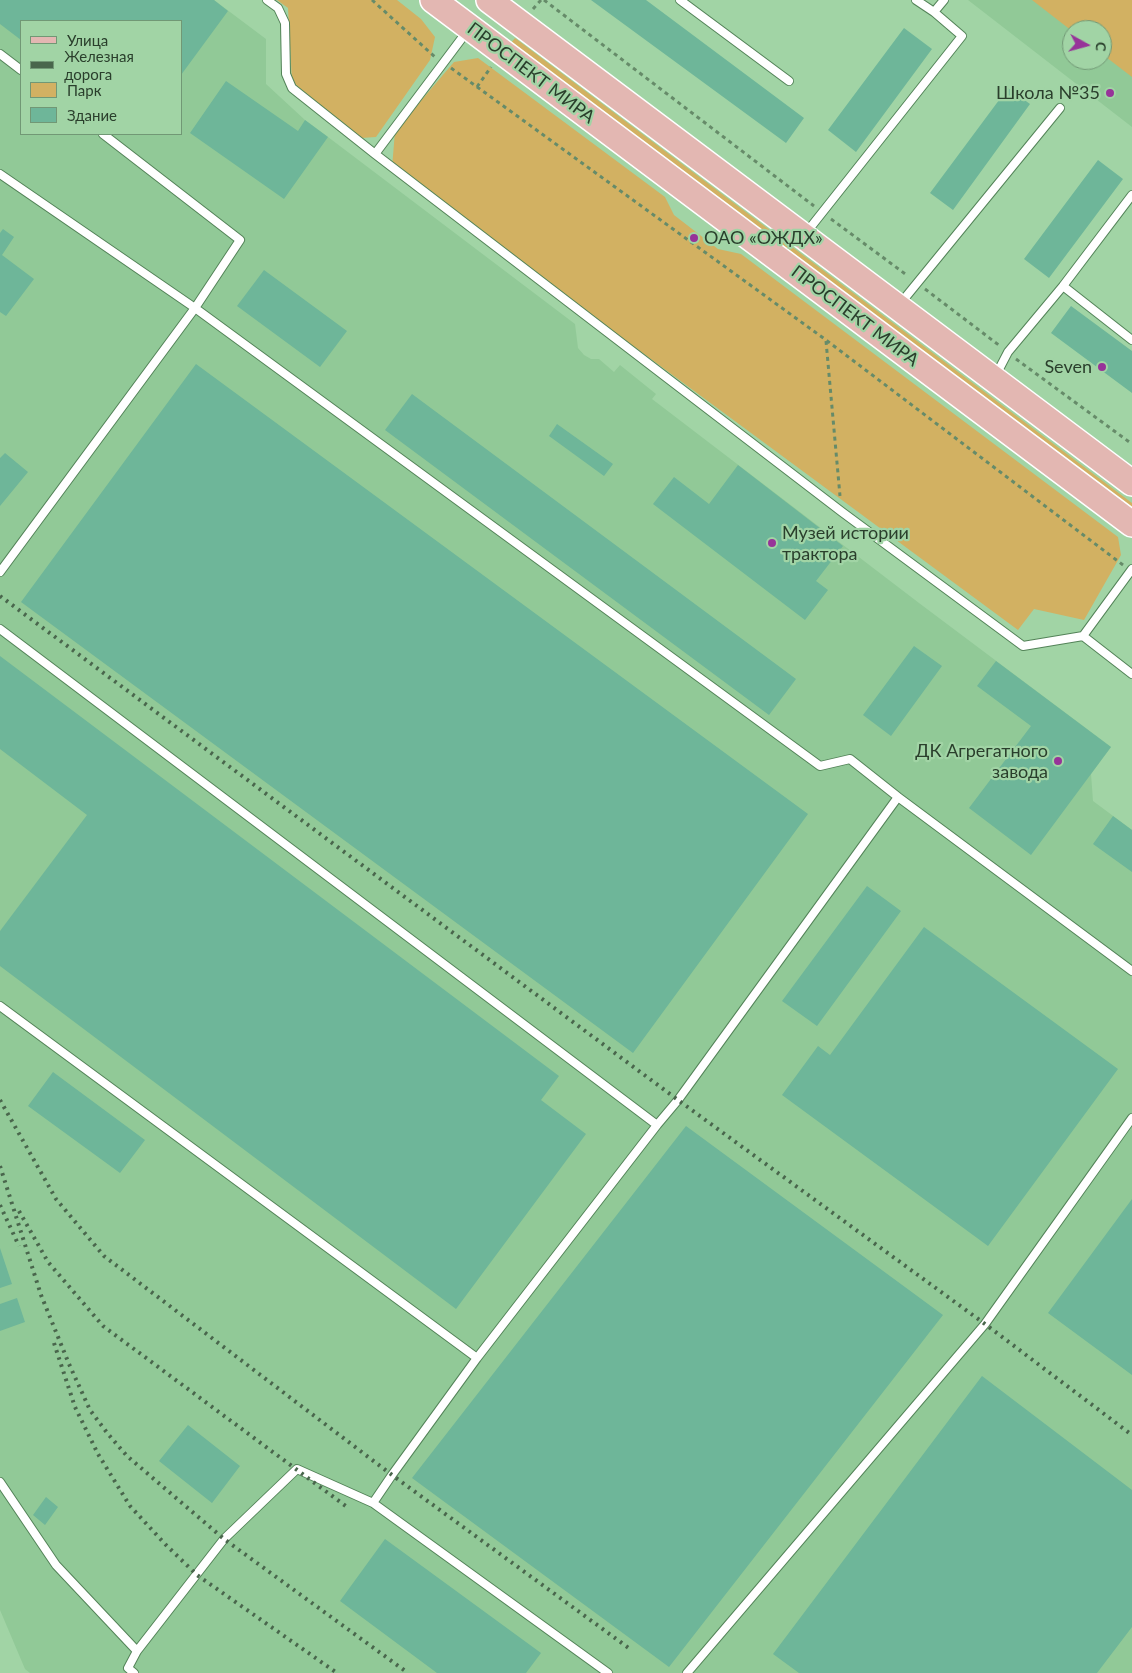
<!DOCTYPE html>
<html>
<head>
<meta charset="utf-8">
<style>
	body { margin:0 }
	#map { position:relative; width:1132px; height:1673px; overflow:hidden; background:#a1d4a5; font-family:Lato,sans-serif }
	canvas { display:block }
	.legend { position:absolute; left:20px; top:20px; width:162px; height:115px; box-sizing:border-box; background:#a1d4a5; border:1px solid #719875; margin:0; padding:6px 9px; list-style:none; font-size:15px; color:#2a3f2c }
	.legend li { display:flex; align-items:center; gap:10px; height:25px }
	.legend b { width:25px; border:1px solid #719875 }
	.north { position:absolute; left:1062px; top:20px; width:50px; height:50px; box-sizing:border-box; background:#a1d4a5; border:1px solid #719875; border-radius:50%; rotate:97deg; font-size:14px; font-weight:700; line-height:20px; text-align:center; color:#2a3f2c }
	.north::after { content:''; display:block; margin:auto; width:18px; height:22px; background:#973399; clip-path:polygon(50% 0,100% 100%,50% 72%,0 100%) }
</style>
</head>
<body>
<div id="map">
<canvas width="1132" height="1673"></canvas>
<ul class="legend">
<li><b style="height:6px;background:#e3b7b2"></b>Улица</li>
<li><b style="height:6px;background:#49664c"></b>Железная дорога</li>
<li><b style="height:14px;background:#d2b162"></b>Парк</li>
<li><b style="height:14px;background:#6eb699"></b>Здание</li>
</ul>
<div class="north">С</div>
</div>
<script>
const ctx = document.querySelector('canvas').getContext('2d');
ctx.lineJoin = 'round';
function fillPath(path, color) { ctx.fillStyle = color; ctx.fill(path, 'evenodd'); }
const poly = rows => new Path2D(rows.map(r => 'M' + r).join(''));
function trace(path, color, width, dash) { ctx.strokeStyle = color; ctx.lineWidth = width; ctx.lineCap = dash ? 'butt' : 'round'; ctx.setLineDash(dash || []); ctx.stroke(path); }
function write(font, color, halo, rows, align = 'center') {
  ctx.font = font + ' Lato,sans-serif'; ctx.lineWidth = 4.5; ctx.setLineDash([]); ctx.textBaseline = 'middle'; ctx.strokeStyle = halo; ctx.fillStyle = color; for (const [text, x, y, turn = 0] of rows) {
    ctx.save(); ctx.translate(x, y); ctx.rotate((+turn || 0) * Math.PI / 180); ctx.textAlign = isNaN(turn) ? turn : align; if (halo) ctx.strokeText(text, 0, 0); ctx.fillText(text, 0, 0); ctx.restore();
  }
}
fillPath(poly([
	[0,0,214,0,266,39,266,84,305,120,328,137,575,324,578,348,584,355,591,359,599,359,614,372,620,365,656,394,652,399,919,603,1111,747,1091,774,1093,801,1132,830,1132,1673,30,1673,25,1669,0,1610],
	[21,21,181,21,181,134,21,134],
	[968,0,1132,0,1132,127],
	[1072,30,1102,30,1102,60,1072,60]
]), '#91c997');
fillPath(poly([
	[277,0,397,0,421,19,435,37,430,60,376,137,361,138,292,82,288,8],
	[1032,0,1132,0,1132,77,1102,54,1102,30,1072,31],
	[515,38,1132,503,1132,512,511,43],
	[478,58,665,197,674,215,718,249,741,254,1118,537,1121,555,1084,620,1034,609,1018,630,392,168,395,131,454,62]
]), '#d2b162');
fillPath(poly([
	[0,0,214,0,228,11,181,75,181,21,21,21,21,40,0,24],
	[591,0,646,0,804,118,786,143],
	[904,28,932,49,856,152,828,130],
	[226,81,298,131,305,120,328,137,284,199,190,133],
	[1008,88,1030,104,953,210,930,193],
	[1098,160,1123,179,1049,278,1024,259],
	[3,229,14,237,2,255,34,279,6,316,0,312,0,233],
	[264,270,347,331,320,367,237,306],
	[1071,306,1132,351,1132,393,1051,333],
	[196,364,808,814,633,1053,21,602],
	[412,394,796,679,769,715,385,430],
	[557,424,613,464,604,476,549,436],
	[5,453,28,472,0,506,0,458],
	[738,465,843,546,816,581,828,590,805,620,653,504,674,477,709,504],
	[914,646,942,666,891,736,863,715],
	[0,656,559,1076,541,1100,586,1134,456,1309,0,966,0,931,87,815,0,749],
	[996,661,1111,747,1031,855,969,808,1031,726,977,686],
	[1113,816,1132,830,1132,872,1093,844],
	[867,886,901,911,817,1026,782,1001],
	[924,927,1118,1069,988,1246,782,1095,818,1046,830,1055],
	[53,1072,145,1140,120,1173,28,1106],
	[686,1126,943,1315,669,1667,412,1478],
	[1132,1199,1132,1375,1048,1313],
	[0,1248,12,1284,0,1288],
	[17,1298,25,1322,0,1331,0,1304],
	[982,1376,1132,1490,1132,1627,1097,1673,799,1673,773,1654],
	[188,1425,240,1466,212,1503,159,1461],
	[46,1497,58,1507,45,1525,33,1515],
	[385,1539,541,1653,526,1673,437,1673,340,1601]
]), '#6eb699');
const lane = poly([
	[267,0,278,8,285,23,286,74,292,88,375,154,842,512,1023,646,1083,636],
	[680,0,789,81],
	[916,0,934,12],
	[0,54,21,70],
	[103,134,240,240,195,308,820,766,850,759,898,797,1132,971],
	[375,154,468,30],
	[0,174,195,308,0,572],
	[806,233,962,36,934,12,944,0],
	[1063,286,1132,340],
	[900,304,1060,108],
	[995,377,1008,352,1063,286,1132,195],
	[1132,569,1083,636,1132,674],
	[0,629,657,1125,678,1100,898,797],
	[0,1006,477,1358,657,1125],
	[477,1358,392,1475,373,1503,608,1673],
	[0,1482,56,1565,137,1651],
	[134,1673,128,1668,137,1651,224,1539,297,1469,373,1503],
	[687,1673,985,1324,1132,1118]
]);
const primary = poly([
	[433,0,1132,524],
	[489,0,1132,483]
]);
trace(lane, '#538358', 10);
trace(primary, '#fff', 28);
trace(poly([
	[372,0,435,57],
	[544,0,814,206],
	[533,9,541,0],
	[451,68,826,340,1123,565],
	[477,87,491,67],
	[831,219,908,276],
	[925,289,1000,346],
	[826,341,840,496],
	[1016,359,1132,444]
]), '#668b69', 3, [4, 4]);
trace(lane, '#fff', 8);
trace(primary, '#e3b7b2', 25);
trace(poly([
	[0,596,678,1100,985,1324,1132,1435],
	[0,1100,56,1199,104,1256,392,1475,630,1649],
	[0,1166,41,1295,69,1364,90,1410,108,1434,127,1456,224,1539,408,1673],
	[0,1205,19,1246],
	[19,1211,48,1262,103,1326,347,1507],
	[54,1343,75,1407,98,1454,130,1506,166,1545,197,1575,337,1673]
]), '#49664c', 4, [2.5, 5]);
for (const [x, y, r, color] of [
	[1110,93,5,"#973399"],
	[694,238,5,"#973399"],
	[1102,367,5,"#973399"],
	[772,543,5,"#973399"],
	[1058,761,5,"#973399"]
]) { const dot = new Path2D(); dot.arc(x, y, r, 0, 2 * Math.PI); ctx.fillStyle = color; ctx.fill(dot); trace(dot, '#a1d4a5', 2); }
write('18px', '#2a3f2c', '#a1d4a5', [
	["ПРОСПЕКТ МИРА",531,73,37],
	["ПРОСПЕКТ МИРА",855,316,37]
]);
write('18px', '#2a3f2c', '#a1d4a5', [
	["Школа №35",1100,93],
	["ОАО «ОЖДХ»",704,238,"left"],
	["Seven",1092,367],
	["Музей истории",782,533,"left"],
	["трактора",782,554,"left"],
	["ДК Агрегатного",1048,751],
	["завода",1048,772]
], 'right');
</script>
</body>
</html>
